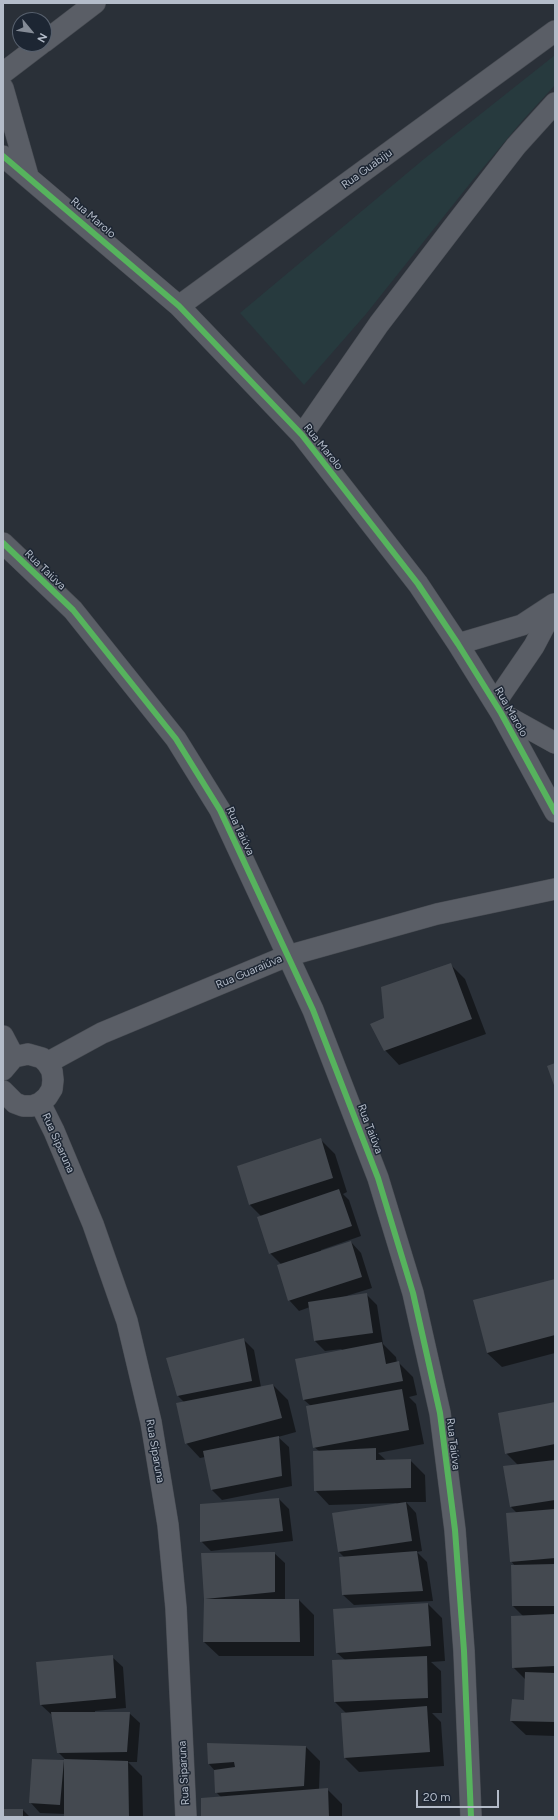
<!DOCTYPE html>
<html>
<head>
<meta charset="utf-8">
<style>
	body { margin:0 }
	#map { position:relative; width:558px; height:1820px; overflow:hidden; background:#2a3038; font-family:Figtree,sans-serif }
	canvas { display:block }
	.frame { position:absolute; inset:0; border:4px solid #b4bcc9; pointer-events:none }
	.north { position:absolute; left:12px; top:12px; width:40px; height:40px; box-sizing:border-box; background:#1d2633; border:1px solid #59626f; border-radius:50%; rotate:119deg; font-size:11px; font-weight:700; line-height:16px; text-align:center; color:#b4bcc9 }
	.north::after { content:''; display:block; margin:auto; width:14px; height:18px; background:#848b96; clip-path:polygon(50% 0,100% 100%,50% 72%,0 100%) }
	.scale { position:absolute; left:416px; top:1790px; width:83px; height:18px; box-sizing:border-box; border:2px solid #b4bcc9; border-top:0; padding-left:5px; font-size:12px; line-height:14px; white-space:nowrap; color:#b4bcc9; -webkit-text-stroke:3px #1d2633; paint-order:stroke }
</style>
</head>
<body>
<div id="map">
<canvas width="558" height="1820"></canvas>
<div class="frame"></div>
<div class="north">N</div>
<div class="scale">20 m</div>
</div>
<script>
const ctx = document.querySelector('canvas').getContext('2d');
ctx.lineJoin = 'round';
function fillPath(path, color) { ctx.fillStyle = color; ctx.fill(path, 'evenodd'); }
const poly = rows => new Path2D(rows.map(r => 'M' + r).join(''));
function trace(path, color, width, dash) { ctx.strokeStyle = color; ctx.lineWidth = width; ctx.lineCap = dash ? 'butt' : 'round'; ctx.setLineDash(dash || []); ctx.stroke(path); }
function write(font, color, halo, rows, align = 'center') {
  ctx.font = font + ' Figtree,sans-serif'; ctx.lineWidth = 3; ctx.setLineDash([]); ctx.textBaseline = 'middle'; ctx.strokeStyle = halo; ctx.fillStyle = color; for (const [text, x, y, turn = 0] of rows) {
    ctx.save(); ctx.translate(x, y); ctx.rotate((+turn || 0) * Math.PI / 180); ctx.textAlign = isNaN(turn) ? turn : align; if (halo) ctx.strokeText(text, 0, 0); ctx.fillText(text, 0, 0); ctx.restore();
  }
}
fillPath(poly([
	[555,55,555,85,522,121,472,181,366,314,304,385,240,313,424,159]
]), '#273a3e');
fillPath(poly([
	[451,965,465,979,486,1034,399,1065,385,1050,385,1018],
	[321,1140,335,1154,347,1192,343,1194,349,1200,361,1236,321,1250,321,1252,351,1242,361,1253,372,1288,343,1297,367,1295,377,1305,383,1344,396,1357,397,1363,399,1363,413,1377,417,1395,409,1397,416,1404,424,1444,378,1453,387,1461,410,1460,425,1475,426,1502,406,1502,416,1513,422,1551,417,1552,427,1562,433,1601,354,1605,343,1595,344,1557,339,1552,333,1514,397,1504,396,1503,329,1505,315,1490,319,1451,314,1447,311,1406,304,1400,342,1349,325,1351,315,1341,310,1307,299,1311,289,1300,281,1264,270,1253,261,1216,250,1205,238,1166],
	[555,1280,555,1353,502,1367,487,1353],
	[243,1339,254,1350,261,1387,273,1385,288,1400,296,1432,278,1437,289,1447,292,1486,222,1500,212,1490,205,1457,200,1458,186,1443,185,1403,178,1396],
	[555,1403,555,1736,526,1735,511,1721,525,1701,526,1680,513,1667,523,1616,513,1606,515,1566,511,1561,517,1513,511,1507,518,1465,506,1453],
	[279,1499,289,1509,293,1541,211,1551,201,1541],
	[274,1553,285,1563,285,1600,299,1600,314,1615,314,1656,219,1656,204,1642,205,1599],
	[428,1604,442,1618,445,1661,431,1662,441,1671,442,1713,432,1713,441,1722,444,1766,359,1772,345,1758,346,1713,335,1702,333,1661,345,1660,337,1653],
	[112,1657,123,1667,126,1708,95,1711,95,1713,129,1713,140,1723,137,1762,128,1762,142,1776,143,1817,65,1817,65,1814,40,1813,30,1802,63,1761,65,1763,65,1759,58,1752,52,1715,41,1705],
	[208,1744,306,1747,320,1761,319,1790,327,1789,342,1804,342,1817,202,1817,221,1797,216,1792,215,1771,209,1764],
	[3,1810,23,1810,30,1817,3,1817]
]), '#0007');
fillPath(poly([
	[451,963,472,1019,384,1051,370,1024,384,1018,381,987],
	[555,1063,555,1088,547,1066],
	[321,1138,333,1178,249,1205,237,1166],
	[339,1189,352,1226,269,1254,257,1217],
	[351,1241,362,1277,288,1301,277,1265],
	[555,1279,555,1335,487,1353,473,1300],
	[367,1293,373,1333,314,1341,308,1302],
	[244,1338,252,1381,177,1396,166,1358],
	[382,1342,386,1364,399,1361,403,1381,303,1400,295,1359],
	[273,1384,282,1418,185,1444,176,1403],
	[402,1389,409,1430,313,1448,306,1406],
	[555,1402,555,1444,505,1454,498,1413],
	[279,1436,282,1476,211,1490,203,1451],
	[376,1448,376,1460,411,1459,411,1488,314,1491,313,1451],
	[555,1460,555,1500,510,1507,503,1466],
	[279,1498,283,1531,200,1542,200,1504],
	[406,1502,412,1541,338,1552,332,1513],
	[555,1509,555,1558,510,1562,506,1513],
	[417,1551,423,1591,342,1595,339,1557],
	[275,1552,275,1592,205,1599,299,1599,300,1642,203,1642,204,1599,201,1553],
	[555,1564,555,1606,512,1606,511,1565],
	[428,1603,431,1646,336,1653,333,1609],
	[555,1614,555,1666,512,1668,511,1616],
	[113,1655,116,1698,40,1705,36,1662],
	[427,1656,428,1698,334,1702,332,1660],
	[525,1672,555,1673,555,1722,510,1721,512,1699,524,1700],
	[427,1706,430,1752,344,1758,341,1713],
	[51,1712,130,1712,127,1752,57,1753],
	[207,1743,306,1746,304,1786,215,1793,214,1770,235,1767,234,1762,208,1764],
	[32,1759,64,1760,60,1805,29,1803],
	[64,1759,128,1761,129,1817,64,1817],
	[328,1788,329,1817,201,1817,201,1798],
	[3,1809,23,1809,23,1817,3,1817]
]), '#444950');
const minor = poly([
	[44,42,95,3],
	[3,73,41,44],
	[3,88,28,176],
	[3,156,179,306,302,435,418,584,458,644,501,713,555,812],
	[179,306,555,31],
	[302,435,379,324,454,226,516,146,555,103],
	[3,543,73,610,176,739,220,810,313,1010,378,1178,413,1293,440,1413,455,1530,464,1651,471,1817],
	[458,644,522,625,554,604],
	[495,703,534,646,555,606],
	[501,713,555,743],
	[3,1036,14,1057],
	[47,1063,102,1033,287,956,437,914,555,889],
	[3,1070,14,1057,28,1054,42,1058,47,1063,52,1071,53,1080,52,1089,47,1097,40,1103,32,1106,23,1106,15,1103,3,1091],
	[40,1103,54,1131,93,1224,127,1321,151,1422,168,1525,176,1608,186,1817]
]);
trace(minor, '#484c53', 22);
trace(minor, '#5a5e66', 21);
trace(poly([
	[3,156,179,306,302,435,418,584,458,644,501,713,555,812],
	[3,543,73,610,176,739,220,810,313,1010,378,1178,413,1293,440,1413,455,1530,464,1651,471,1817]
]), '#56b35d', 6);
write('11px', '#b4bcc9', '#1d2633', [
	["Rua Guabiju",367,169,-36],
	["Rua Marolo",93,218,41],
	["Rua Marolo",323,447,51],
	["Rua Taiúva",45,570,44],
	["Rua Marolo",511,712,60],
	["Rua Taiúva",240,831,65],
	["Rua Guaraiúva",249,972,-23],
	["Rua Taiúva",370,1129,69],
	["Rua Siparuna",58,1143,66],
	["Rua Taiúva",453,1444,83],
	["Rua Siparuna",155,1451,80],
	["Rua Siparuna",184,1773,-93]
]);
</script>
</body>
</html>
